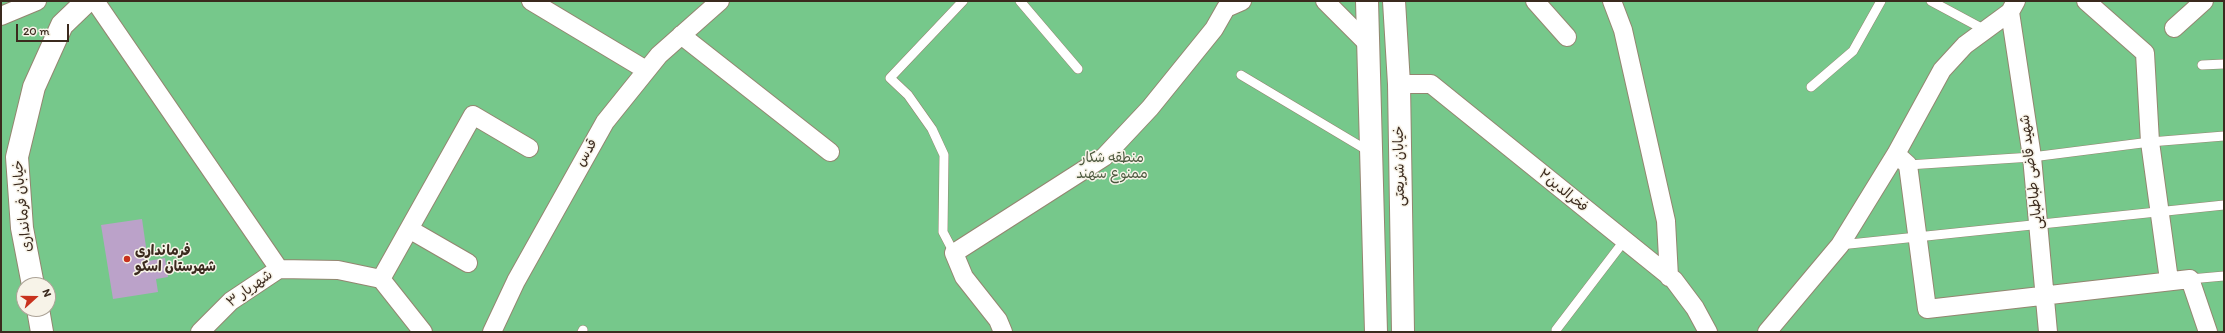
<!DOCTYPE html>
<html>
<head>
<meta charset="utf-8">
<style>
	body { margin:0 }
	#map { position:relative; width:2225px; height:333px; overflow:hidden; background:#ebe2c1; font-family:Itim,sans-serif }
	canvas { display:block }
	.frame { position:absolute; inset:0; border:2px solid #3b2a1e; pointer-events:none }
	.north { position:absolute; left:16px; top:277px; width:40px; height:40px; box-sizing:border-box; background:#f7f3e8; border:1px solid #aca397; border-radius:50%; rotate:69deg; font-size:11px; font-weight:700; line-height:16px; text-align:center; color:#3b2a1e }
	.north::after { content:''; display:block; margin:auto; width:14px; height:18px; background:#c8321e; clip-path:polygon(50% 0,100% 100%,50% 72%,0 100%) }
	.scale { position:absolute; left:16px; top:24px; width:53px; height:18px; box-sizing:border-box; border:2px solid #3b2a1e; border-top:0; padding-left:5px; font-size:12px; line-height:14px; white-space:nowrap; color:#3b2a1e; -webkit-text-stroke:3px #f7f3e8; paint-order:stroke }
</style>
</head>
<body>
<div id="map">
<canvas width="2225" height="333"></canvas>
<div class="frame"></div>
<div class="north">N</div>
<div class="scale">20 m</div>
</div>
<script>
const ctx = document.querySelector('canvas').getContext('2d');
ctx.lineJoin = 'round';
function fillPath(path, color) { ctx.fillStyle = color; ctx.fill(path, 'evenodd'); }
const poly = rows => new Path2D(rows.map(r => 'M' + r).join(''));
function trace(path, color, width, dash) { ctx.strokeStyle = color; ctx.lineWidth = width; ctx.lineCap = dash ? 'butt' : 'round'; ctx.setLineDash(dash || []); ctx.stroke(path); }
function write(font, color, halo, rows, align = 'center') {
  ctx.font = font + ' Itim,"Playpen Sans Arabic",sans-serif'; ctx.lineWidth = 3; ctx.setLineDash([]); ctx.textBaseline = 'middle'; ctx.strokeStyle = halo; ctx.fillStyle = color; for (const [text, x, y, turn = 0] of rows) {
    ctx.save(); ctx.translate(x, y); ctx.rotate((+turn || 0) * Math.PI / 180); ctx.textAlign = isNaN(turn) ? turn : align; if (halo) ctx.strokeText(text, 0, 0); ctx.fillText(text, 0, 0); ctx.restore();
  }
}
fillPath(poly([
	[1,1,2224,1,2224,332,1,332],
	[24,285,48,285,48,309,24,309]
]), '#76c88b');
fillPath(poly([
	[142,219,148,261,165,258,168,277,156,279,158,292,113,299,101,225]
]), '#bba2c9');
const service = poly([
	[1020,1,1078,69],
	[1931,1,1985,30],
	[2202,65,2224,64],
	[1241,75,1370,152],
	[1811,87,1853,51,1881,1],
	[1908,165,2032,157,2150,142,2224,136],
	[1840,245,2224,205],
	[954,253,943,232,944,155,932,129,908,95,890,78,963,1],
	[2190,279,2224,276],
	[1556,330,1624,241],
	[582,332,583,330]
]);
const minor = poly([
	[95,1,279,269],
	[531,1,646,70],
	[1325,1,1368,44],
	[1535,1,1567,37],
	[1612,1,1623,30,1666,221,1669,277],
	[2086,1,2145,53,2150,142,2169,280],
	[2010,12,2032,157,2048,332],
	[1,16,37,1],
	[2174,28,2204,1],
	[681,35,830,152],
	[1399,84,1431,84,1674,280,1695,308,1708,332],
	[1896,154,1908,165,1927,309,2190,279,2208,332],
	[409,229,468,263],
	[381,279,473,115,529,148],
	[381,279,423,332],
	[200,332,231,301,279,269,338,270,381,279],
	[492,332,516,281,605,122,659,55,720,1],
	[1003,332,998,320,964,277,954,253,1104,157,1150,108,1214,29,1226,8,1242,1],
	[1767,332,1840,245,1896,154,1942,70,1965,45,2010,12,2016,1]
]);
const secondary = poly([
	[1367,1,1376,332],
	[1394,1,1399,84,1403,332],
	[33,285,22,228,17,157,34,87,62,25,87,1],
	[38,309,42,332]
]);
trace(service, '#938670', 10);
trace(minor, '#938670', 20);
trace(secondary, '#938670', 24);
trace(service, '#fff', 9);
trace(minor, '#fff', 18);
trace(secondary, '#fff', 22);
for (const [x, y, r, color] of [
	[127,259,4,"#c8321e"]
]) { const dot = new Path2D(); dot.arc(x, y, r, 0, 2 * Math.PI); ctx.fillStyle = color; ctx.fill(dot); trace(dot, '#f7f3e8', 1.5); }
write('14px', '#3b2a1e', '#f7f3e8', [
	["قدس",587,153,-60],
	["خیابان شریعتی",1400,166,-91],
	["شهید قاضی طباطبایی",2032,172,-97],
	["فخرالدین۲",1563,191,39],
	["خیابان فرمانداری",23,206,-96],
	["شهریار ۳",250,289,-36]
]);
write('14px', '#4d593f', '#f7f3e8', [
	["منطقه شکار",1112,158],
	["ممنوع سهند",1112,174]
]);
write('bold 14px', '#3b2a1e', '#f7f3e8', [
	["فرمانداری",135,251],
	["شهرستان اسکو",135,267]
], 'left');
</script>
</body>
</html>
